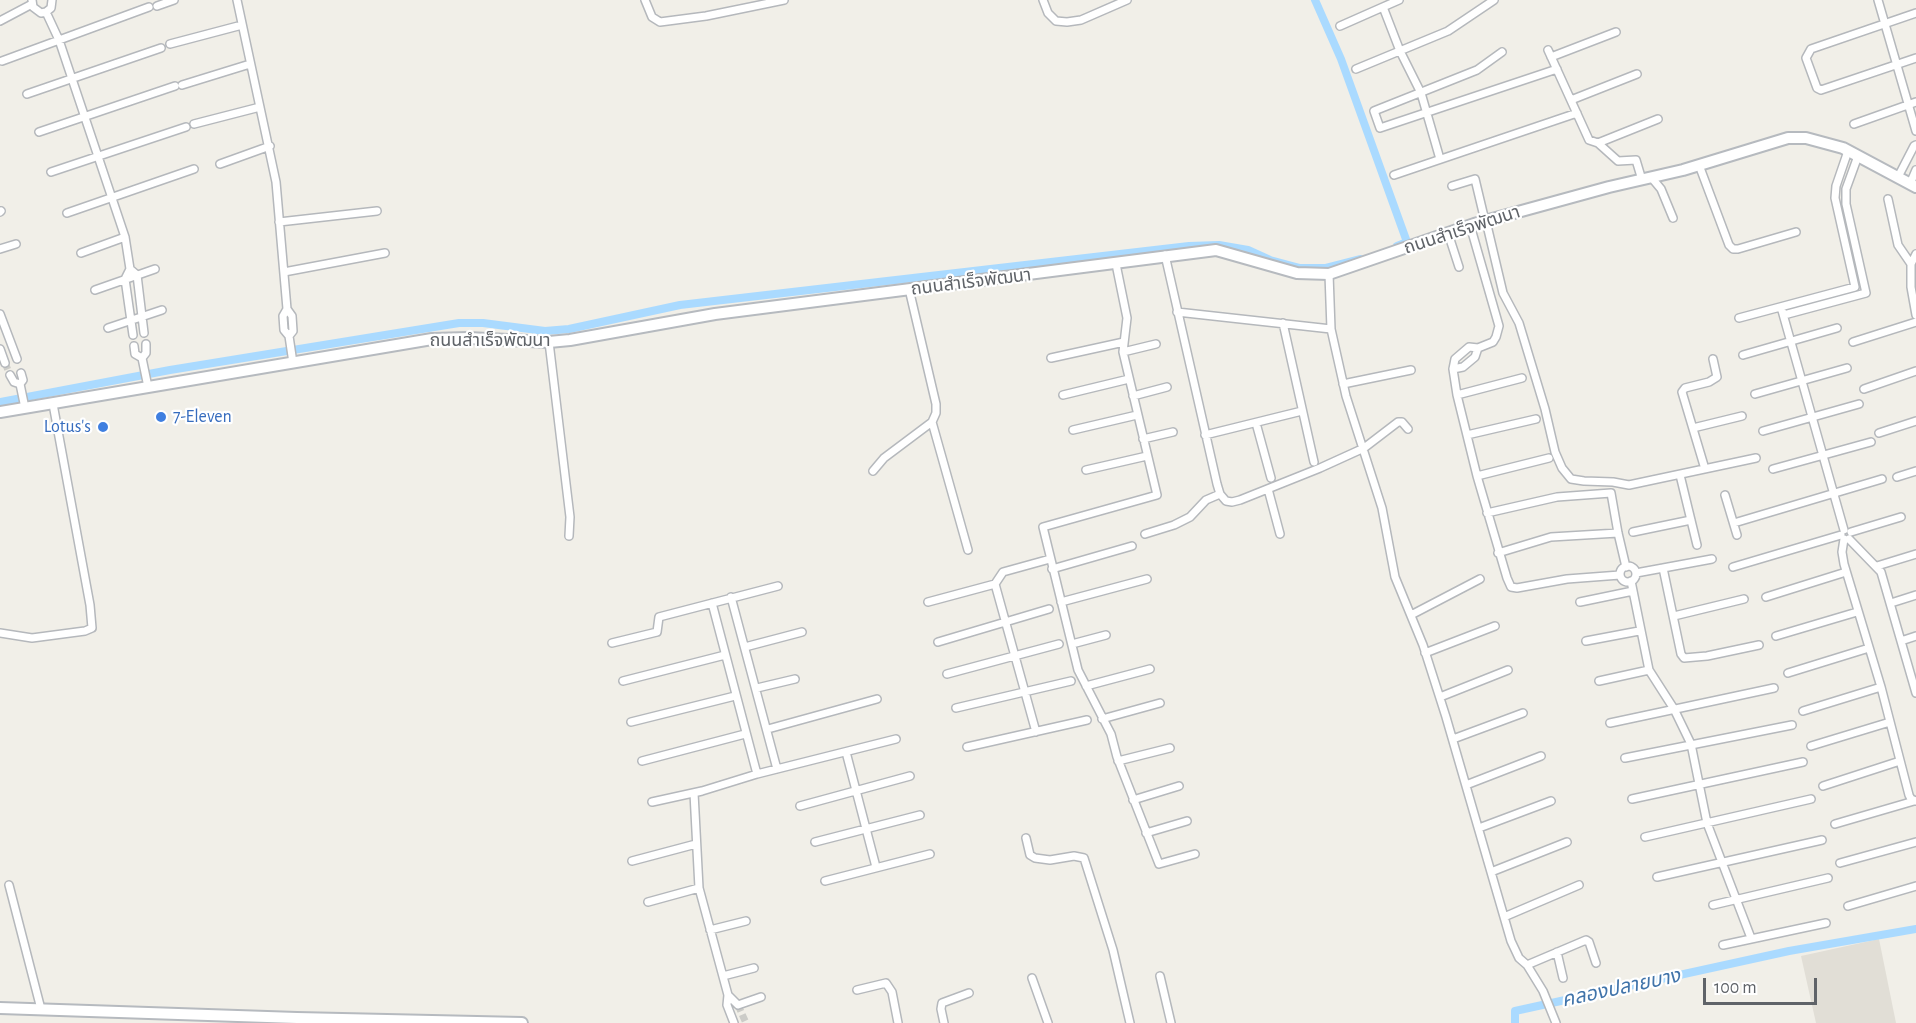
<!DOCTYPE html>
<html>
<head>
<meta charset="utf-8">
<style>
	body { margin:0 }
	#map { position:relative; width:1916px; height:1023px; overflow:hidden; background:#f1efe8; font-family:"Alegreya Sans",sans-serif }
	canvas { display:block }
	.scale { position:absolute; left:1703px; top:978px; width:114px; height:27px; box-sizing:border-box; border:3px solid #5f6368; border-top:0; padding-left:8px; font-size:18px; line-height:21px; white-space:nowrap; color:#5f6368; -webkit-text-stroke:4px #fff; paint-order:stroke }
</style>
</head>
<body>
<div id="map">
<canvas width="1916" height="1023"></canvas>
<div class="scale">100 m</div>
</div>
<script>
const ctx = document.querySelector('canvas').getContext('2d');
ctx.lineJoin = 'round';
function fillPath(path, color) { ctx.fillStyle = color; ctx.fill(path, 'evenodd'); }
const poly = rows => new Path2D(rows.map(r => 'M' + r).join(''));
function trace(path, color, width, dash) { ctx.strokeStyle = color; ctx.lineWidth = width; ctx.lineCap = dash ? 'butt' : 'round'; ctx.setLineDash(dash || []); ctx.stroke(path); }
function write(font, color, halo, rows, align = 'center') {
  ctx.font = font + ' "Alegreya Sans","Noto Sans Thai",sans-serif'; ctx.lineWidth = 4.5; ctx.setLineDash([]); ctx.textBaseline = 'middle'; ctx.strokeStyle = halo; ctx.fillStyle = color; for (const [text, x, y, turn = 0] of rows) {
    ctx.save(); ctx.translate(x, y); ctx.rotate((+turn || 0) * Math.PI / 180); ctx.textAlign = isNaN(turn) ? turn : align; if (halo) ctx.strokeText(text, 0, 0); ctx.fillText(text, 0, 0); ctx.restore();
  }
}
fillPath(poly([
	[1879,939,1896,1023,1816,1023,1801,956]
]), '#e1ded6');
trace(poly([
	[1315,0,1341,59,1407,242,1397,246],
	[0,402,170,370,459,323,483,323,545,331,569,329,680,305,1189,246,1219,245,1248,250,1270,260,1300,268,1325,268,1360,259],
	[1515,1023,1515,1011,1789,951,1916,929]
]), '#aadaff', 8);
trace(poly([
	[5,363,10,375],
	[738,1005,746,1023]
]), '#ccccc8', 7, [7, 3.5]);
const street = poly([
	[32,0,33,7,41,13,46,12,51,8,52,0],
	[237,0,276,182,287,309,283,316,284,330,289,336,293,363],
	[645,0,652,17,660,22,706,16,784,0],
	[1043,0,1048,13,1056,21,1067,22,1081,20,1127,0],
	[1399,0,1383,7,1400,51,1421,93,1440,159],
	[1878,0,1916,131],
	[157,6,174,0],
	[46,12,59,40,125,237,130,269,125,279,133,335],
	[1916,13,1811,49,1806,58,1817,88,1821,90,1916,58],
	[0,21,32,4],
	[1340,26,1383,7],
	[170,44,242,25],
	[1548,50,1589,140,1598,143,1618,161,1636,160,1642,180],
	[1502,52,1477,70,1374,111,1380,128,1557,69],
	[1551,57,1616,32],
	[2,61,149,7],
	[1356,69,1448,31,1494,0],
	[182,85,250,64],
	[27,94,161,48],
	[1571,100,1637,74],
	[194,124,260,107],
	[1854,124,1916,102],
	[39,132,175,86],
	[1598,143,1658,119],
	[220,164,270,146],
	[1699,165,1729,245,1733,249,1738,249,1796,232],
	[51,172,186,127],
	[1394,175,1577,113],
	[1651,177,1661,189,1673,218],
	[1898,177,1914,146,1916,145],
	[1910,184,1916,170],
	[1452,186,1475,179,1485,221],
	[1888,199,1898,245,1911,264],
	[0,212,1,211],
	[67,213,194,169],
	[1486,221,1503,293,1519,323,1545,409,1555,452,1562,468,1571,479,1584,481,1613,482,1629,485,1756,458],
	[279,222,377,211],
	[1470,225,1499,326,1496,337,1493,342,1478,348,1469,347,1455,359,1453,369,1457,395,1477,476,1507,578,1511,587,1517,588,1567,579,1620,575],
	[1448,233,1459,267],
	[0,249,16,244],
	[81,253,125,237],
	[1916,254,1911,264,1911,287,1916,315],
	[1165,255,1217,484,1220,494,1226,501,1232,502,1240,500,1320,468,1364,448,1398,422,1402,422,1408,429],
	[1116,264,1127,318,1123,352,1157,495,1043,527,1078,670,1111,734,1117,757,1159,864,1195,854],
	[130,269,137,275,144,333],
	[284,272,385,253],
	[1329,274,1331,329,1346,396,1382,508,1395,577,1423,645,1446,717,1511,941,1519,958,1527,965,1543,991,1556,1023],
	[909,289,936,404,936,413,932,422,968,550],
	[95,290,155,269],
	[1781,307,1844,530],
	[287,309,292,316,293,331,289,336],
	[1177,312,1331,329],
	[0,314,17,359],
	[1784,315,1866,293,1846,204,1846,189,1858,156],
	[1739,318,1855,287,1835,198,1836,186,1848,151],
	[1283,323,1314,462],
	[108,328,162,310],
	[549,342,570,517,569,536],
	[1853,342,1916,322],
	[146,344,146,353,142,358,148,387],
	[134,346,135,354,142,358],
	[0,349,5,363],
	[1123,352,1156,344],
	[1743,355,1837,328],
	[1051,358,1124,342],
	[1453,369,1463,367,1475,357,1478,348],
	[21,373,23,380,20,384,25,408],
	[10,375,14,382,20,384],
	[1343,384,1411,370],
	[1864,389,1916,371],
	[1755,394,1847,368],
	[1063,395,1129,379],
	[1457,395,1522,378],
	[1133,396,1167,387],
	[1256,423,1271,478],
	[1693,428,1742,416],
	[1073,430,1137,415],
	[1763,431,1859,404],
	[1879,433,1916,421],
	[1205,435,1302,411],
	[1467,435,1536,419],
	[1143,439,1173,432],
	[1705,469,1682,392,1685,388,1709,382,1717,377,1713,359],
	[1773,469,1871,442],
	[1086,470,1147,456],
	[873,471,884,458,932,422],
	[1680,475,1697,545],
	[1477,476,1549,458],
	[1897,477,1916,471],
	[1268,489,1280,534],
	[1725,495,1737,535],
	[1487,513,1557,497,1611,493,1618,533,1626,567],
	[1734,523,1882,479],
	[1633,532,1691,520],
	[1851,532,1901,517],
	[1145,534,1174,525,1190,517,1206,500,1220,494],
	[1844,539,1842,552,1844,564,1881,687,1909,795,1911,799,1916,801],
	[1849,539,1881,572,1916,693],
	[1498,553,1551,537,1618,533],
	[1877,566,1916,554],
	'1620 574a8 8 0 1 1 16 0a8 8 0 1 1-16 0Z',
	[1733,567,1841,535],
	[1663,568,1681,654,1684,658,1707,656,1759,645],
	[1052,569,1132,546],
	[1636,573,1712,559],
	[1631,581,1649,670,1674,709,1691,744,1707,823,1751,938],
	[731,597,777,769],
	[1766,597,1846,572],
	[928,602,995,584],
	[1061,602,1147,579],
	[1580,602,1633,591],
	[712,603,757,774],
	[1891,603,1916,595],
	[1411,615,1480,579],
	[1674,616,1744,599],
	[0,633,32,638,85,631,92,628,90,605,53,404],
	[1776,636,1857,612],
	[1586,641,1639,631],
	[1901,641,1916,636],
	[938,642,1049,609],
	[612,643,657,632,659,617,778,586],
	[1072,644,1106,635],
	[745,647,802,632],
	[1425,653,1495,626],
	[1788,673,1869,648],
	[947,674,1059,644],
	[623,681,725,655],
	[1599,681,1649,670],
	[1086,686,1150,669],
	[757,688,795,679],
	[1440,697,1508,670],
	[956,708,1071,681],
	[1803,711,1881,687],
	[1102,719,1160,703],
	[631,722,735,696],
	[1610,723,1774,688],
	[768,729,877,699],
	[1036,732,995,584,1003,572,1050,559],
	[1453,739,1523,713],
	[1811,746,1890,722],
	[967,747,1087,720],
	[846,752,876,867],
	[1625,758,1792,725],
	[642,761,745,734],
	[1118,761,1170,748],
	[1466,785,1541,756],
	[1823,786,1900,761],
	[694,793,699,888,728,995,727,1005,734,1023],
	[1632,799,1803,762],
	[1133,800,1179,786],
	[652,802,702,791,757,774,896,739],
	[800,806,910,776],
	[1835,824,1914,801],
	[1479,828,1551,801],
	[1146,833,1187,821],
	[1645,837,1811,799],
	[1026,838,1030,855,1035,858,1050,860,1074,856,1084,858,1113,950,1130,1023],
	[815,842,920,815],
	[632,861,696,844],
	[1840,863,1916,842],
	[1491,872,1567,842],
	[1657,877,1822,840],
	[825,881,930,854],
	[9,885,41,1009],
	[648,902,699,888],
	[1713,905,1828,878],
	[1848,906,1916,886],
	[1504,917,1579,885],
	[710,930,746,921],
	[1723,945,1826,923],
	[1557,952,1563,978],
	[1527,965,1586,940,1589,942,1596,963],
	[723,976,754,968],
	[1160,976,1171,1023],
	[1032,978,1048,1023],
	[857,990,886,983,892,992,898,1023],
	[728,995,738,1005,761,997],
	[944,1023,941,1009,942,1003,969,993]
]);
const secondary = poly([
	[0,412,432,339,468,338,549,342,570,340,715,314,1216,250,1297,273,1329,274,1474,224,1609,187,1683,170,1788,138,1806,138,1843,148,1916,187],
	[0,1008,297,1018,522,1023]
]);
trace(street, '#b5b8bc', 10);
trace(secondary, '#b6babf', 14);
trace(street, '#fff', 7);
trace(secondary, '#fff', 10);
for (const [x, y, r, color] of [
	[161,417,6,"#3f7fe0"],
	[103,427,6,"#3f7fe0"]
]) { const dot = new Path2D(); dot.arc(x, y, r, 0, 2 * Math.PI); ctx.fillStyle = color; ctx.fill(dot); trace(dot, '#fff', 2); }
write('18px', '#5f6368', '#fff', [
	["ถนนสำเร็จพัฒนา",1462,230,-18],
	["ถนนสำเร็จพัฒนา",971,282,-7],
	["ถนนสำเร็จพัฒนา",490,341]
]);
write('18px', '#366cbe', '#fff', [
	["7-Eleven",173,417],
	["Lotus's",91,427,"right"]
], 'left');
write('italic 20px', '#4174aa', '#fff', [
	["คลองปลายบาง",1621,988,-12]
]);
</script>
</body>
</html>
